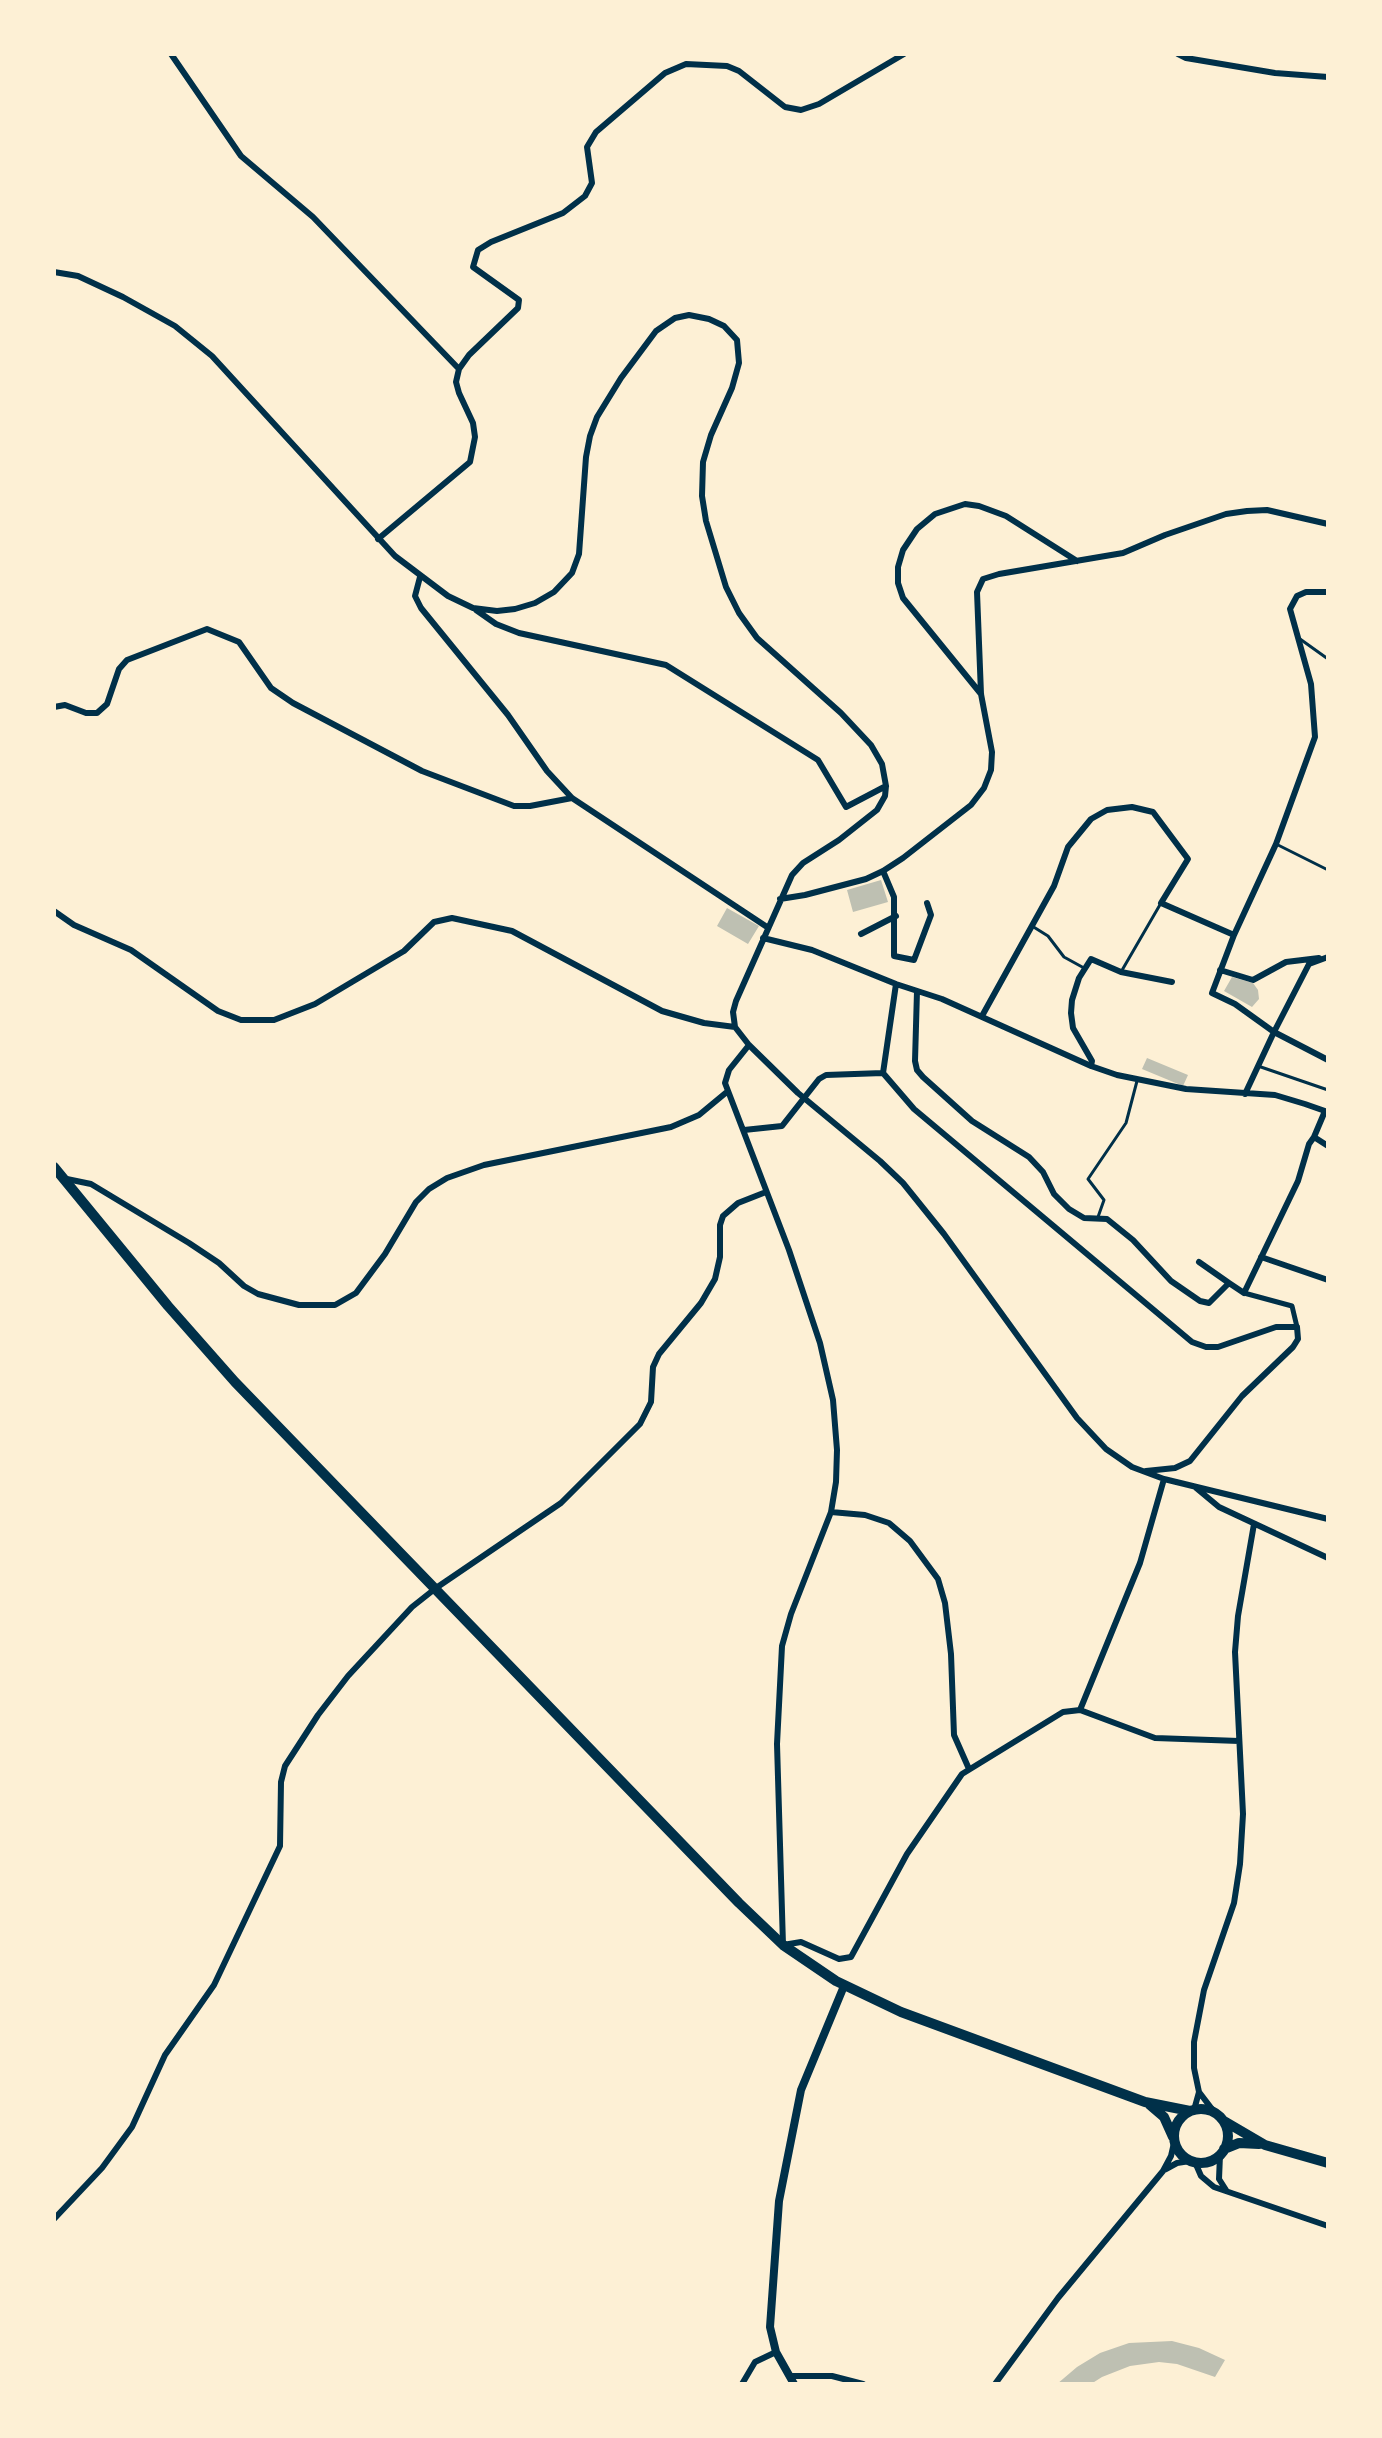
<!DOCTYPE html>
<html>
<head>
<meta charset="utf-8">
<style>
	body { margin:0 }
	#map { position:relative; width:1382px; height:2438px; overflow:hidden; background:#fdf0d5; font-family:Barlow,sans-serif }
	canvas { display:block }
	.frame { position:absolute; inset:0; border:56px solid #fdf0d5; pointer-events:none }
</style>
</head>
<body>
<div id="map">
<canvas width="1382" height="2438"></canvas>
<div class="frame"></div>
</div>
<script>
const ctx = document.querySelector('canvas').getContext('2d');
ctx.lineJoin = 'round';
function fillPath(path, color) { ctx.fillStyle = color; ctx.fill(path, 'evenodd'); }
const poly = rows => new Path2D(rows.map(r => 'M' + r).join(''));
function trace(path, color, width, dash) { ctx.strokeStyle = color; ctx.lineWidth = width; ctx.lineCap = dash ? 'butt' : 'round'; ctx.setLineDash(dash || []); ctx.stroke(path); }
fillPath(poly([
	[881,880,888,902,853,912,847,890],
	[727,908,759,926,748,944,717,926],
	[1232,977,1253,983,1258,990,1259,999,1252,1007,1224,991],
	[1147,1058,1188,1075,1183,1086,1142,1069],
	[1172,2341,1199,2348,1225,2360,1215,2377,1177,2364,1159,2362,1130,2366,1102,2377,1091,2384,1057,2384,1077,2367,1100,2353,1129,2343]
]), '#bec0b2');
trace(poly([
	[1300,639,1328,659],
	[1276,844,1328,870],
	[1032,926,1048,936,1064,957,1084,968],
	[1121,972,1161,903],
	[1258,1066,1328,1090],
	[1098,1217,1104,1200,1088,1179,1126,1123,1137,1081]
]), '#003049', 3);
trace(poly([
	[1244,1293,1292,1306,1297,1327]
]), '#003049', 5);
trace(poly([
	[171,54,241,156,313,217,459,369],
	[1178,54,1186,58,1275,73,1328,77],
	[54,272,78,276,123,297,175,326,212,356,395,556,448,596,473,608,497,611,515,609,535,603,554,592,572,573,579,554,586,457,590,436,597,417,621,378,656,331,675,318,689,315,709,319,724,326,737,340,739,363,732,388,711,435,703,462,702,496,706,521,726,587,739,613,757,638,841,713,871,745,882,764,886,786,885,796,877,810,839,840,803,863,792,875,736,1001,733,1012,735,1027,749,1045,798,1093,880,1161,903,1183,944,1234,1077,1418,1106,1449,1132,1467,1164,1479,1328,1519],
	[378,539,470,462,475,437,473,423,459,393,456,382,459,369,469,355,518,308,519,300,473,267,478,250,491,242,563,213,585,196,592,183,587,147,596,132,665,73,686,64,727,66,739,71,785,107,801,110,819,104,904,54],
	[420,577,415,596,421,608,508,715,547,771,572,798,767,927],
	[1328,592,1306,592,1297,596,1290,609,1311,684,1315,737,1276,844,1234,935,1212,993,1235,1004,1274,1032,1328,1060],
	[476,610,496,624,519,633,666,665,818,760,846,807,886,786],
	[981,694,903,598,898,583,898,567,903,550,917,529,935,514,965,504,979,506,1006,516,1077,561],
	[54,707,65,705,86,713,97,713,107,704,119,669,127,660,207,629,239,642,271,688,293,703,422,771,514,806,530,806,572,798],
	[883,871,894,897,894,956,914,960,931,915,927,903],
	[780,899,805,895,866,879,883,871,903,858,971,805,984,788,991,770,992,752,981,694,977,592,983,579,999,574,1123,553,1165,535,1226,514,1247,511,1267,510,1328,524],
	[54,911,74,925,131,950,218,1011,241,1020,274,1020,315,1004,404,951,434,922,452,918,512,931,662,1011,704,1023,735,1027],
	[861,934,896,916],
	[763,938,812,950,896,984,942,999,1091,1066,1117,1075,1186,1089,1275,1095,1305,1104,1325,1111,1314,1137,1328,1146],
	[1220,970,1253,980,1286,962,1319,958],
	[896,984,883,1073,914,1109,1192,1342,1206,1347,1218,1347,1276,1327,1297,1327,1298,1339,1293,1347,1242,1396,1190,1461,1175,1468,1146,1471],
	[917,991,915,1061,917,1070,923,1077,972,1121,1029,1157,1043,1172,1054,1194,1069,1209,1084,1218,1107,1219,1133,1240,1171,1281,1200,1301,1209,1303,1229,1283,1199,1262],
	[982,1016,1054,886,1068,847,1091,819,1107,810,1132,807,1153,812,1188,859,1161,903,1234,935],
	[749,1045,729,1070,725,1083,789,1250,820,1343,833,1400,837,1450,836,1482,831,1512,791,1614,782,1646,777,1744,783,1945,801,1942,839,1959,851,1957,907,1854,962,1774,1063,1712,1080,1710,1140,1563,1164,1479],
	[1091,1066,1092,1061,1073,1028,1071,1013,1072,1000,1079,978,1091,959,1121,972,1172,982],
	[1245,1094,1274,1032,1309,964,1328,957],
	[744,1130,782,1126,819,1079,826,1075,883,1073],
	[62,1178,91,1184,189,1243,219,1263,244,1286,258,1294,299,1305,335,1305,356,1293,385,1254,416,1202,429,1189,447,1178,484,1165,671,1127,699,1115,728,1091],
	[1261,1257,1328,1280],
	[1229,1283,1244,1293,1298,1181,1309,1144,1314,1137],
	[1195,1487,1219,1507,1328,1558],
	[831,1512,865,1515,889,1523,910,1541,938,1579,945,1603,951,1654,954,1735,969,1769],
	[1080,1710,1155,1738,1239,1741],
	[1194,2110,1199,2092],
	[1215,2113,1199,2092,1194,2068,1194,2042,1204,1990,1234,1903,1240,1864,1243,1814,1235,1652,1238,1616,1254,1524],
	[1220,2155,1219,2179,1226,2190],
	[1195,2162,1201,2176,1214,2187,1328,2226],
	[1166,2169,1177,2163,1190,2161],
	[54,2219,102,2168,132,2127,165,2055,214,1985,280,1846,281,1782,285,1766,318,1715,348,1676,412,1607,436,1588,561,1503,640,1424,651,1402,653,1367,659,1354,701,1303,715,1279,720,1257,720,1225,723,1216,738,1203,766,1192],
	[791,2376,832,2376,863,2384],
	[742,2384,755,2362,776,2352],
	[995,2384,1058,2298,1163,2171,1171,2156,1174,2143]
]), '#003049', 6);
trace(poly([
	[794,2384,776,2352,770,2327,779,2201,801,2090,844,1986]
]), '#003049', 8);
trace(poly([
	[54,1167,168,1306,235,1382,739,1903,783,1945,836,1981,901,2012,1145,2102,1190,2111],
	[1150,2105,1164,2117,1173,2137],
	'1174 2136a27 27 0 1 1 54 0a27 27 0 1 1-54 0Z',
	[1224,2121,1265,2145,1328,2163],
	[1224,2149,1239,2143,1259,2144]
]), '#003049', 10);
</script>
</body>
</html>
